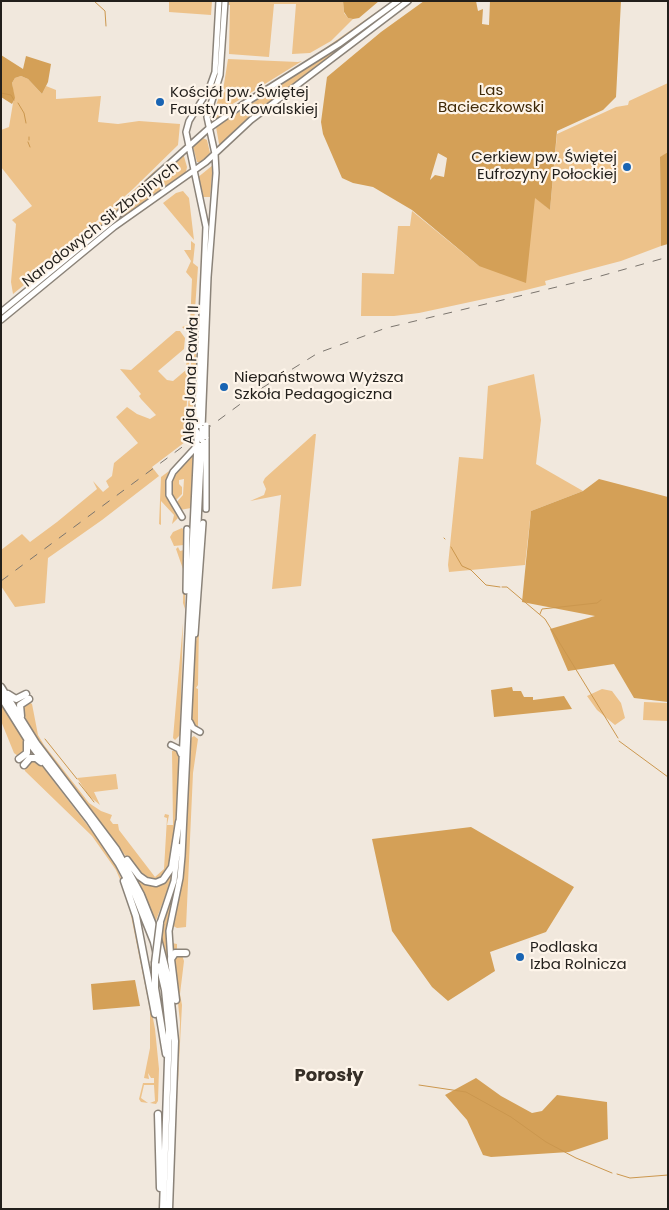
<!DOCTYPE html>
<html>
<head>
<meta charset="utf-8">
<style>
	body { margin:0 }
	#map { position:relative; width:669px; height:1210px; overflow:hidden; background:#f1e8dd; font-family:Poppins,sans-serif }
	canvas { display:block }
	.frame { position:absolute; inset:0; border:2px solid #221f1b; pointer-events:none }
</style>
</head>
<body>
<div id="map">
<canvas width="669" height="1210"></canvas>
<div class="frame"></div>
</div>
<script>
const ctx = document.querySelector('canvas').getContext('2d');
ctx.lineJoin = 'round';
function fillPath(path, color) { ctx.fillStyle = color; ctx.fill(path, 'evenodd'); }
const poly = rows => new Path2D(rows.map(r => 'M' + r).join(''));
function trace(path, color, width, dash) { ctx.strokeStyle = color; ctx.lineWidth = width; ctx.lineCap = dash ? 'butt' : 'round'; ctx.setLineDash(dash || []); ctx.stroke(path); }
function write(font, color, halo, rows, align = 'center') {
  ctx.font = font + ' Poppins,sans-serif'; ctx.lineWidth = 4.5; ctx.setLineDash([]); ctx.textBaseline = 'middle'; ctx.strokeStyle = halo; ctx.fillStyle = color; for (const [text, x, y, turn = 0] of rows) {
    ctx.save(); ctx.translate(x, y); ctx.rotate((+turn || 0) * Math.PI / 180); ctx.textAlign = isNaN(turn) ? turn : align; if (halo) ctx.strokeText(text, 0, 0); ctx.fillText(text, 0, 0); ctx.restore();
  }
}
fillPath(poly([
	[169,1,212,1,211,15,169,12],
	[227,1,343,1,344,13,348,18,353,19,331,41,310,53,292,54,296,4,274,4,269,57,229,54,230,5,228,5,226,24],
	[392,1,395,1,308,62,248,98,219,118,214,119,215,115,220,115,307,61],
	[402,1,404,1,251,119,220,149,216,127,340,46],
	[228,59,298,62,302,61,218,113,215,108,224,84],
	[21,76,28,79,42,94,46,86,56,90,56,99,101,96,98,122,118,124,139,121,180,124,178,145,133,189,90,227,86,234,13,294,11,282,16,224,12,220,32,206,1,167,1,130,9,127,14,97,12,83,15,78],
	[668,83,668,152,660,158,661,246,621,261,545,281,546,285,526,290,419,313,394,316,361,316,362,273,394,274,398,226,410,226,412,211,479,266,535,197,550,210,557,134,616,107,628,105,629,101],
	[203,138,207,140,210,153,201,162,197,162,193,147],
	[183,153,187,167,186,172,11,310,35,286,111,224,149,184],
	[213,165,210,197,202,197,197,178],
	[160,166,117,213,1,308,88,236,93,228],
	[183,191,189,198,194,240,163,203,176,193],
	[191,241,195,244,193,263,198,267,193,337,182,327,190,324,192,279,186,272,191,261,184,250,191,250],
	[176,331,180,331,185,338,184,349,158,371,167,380,173,381,186,370,187,352,188,348,192,344,190,348,185,436,189,439,152,467,159,476,102,520,48,558,45,603,15,607,1,586,1,550,22,534,30,542,57,522,97,489,93,481,103,492,109,487,106,481,112,476,114,463,138,443,116,417,127,407,137,414,150,419,156,415,141,399,139,396,141,394,120,369,131,370],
	[194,346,196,349,196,365,192,421,189,438,186,436,192,349],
	[534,374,541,420,536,464,583,491,531,511,525,565,449,572,448,565,459,457,483,459,488,386],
	[314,434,316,434,301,586,272,589,281,495,250,501,264,495,266,489,263,482,265,478],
	[194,450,191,508,180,510,176,503,183,495,184,479,179,480,179,484,182,487,182,494,176,500,170,493,171,480,189,459],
	[169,471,165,491,178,518,172,524,174,515,161,501,161,525,159,524,161,477],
	[182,528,185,531,185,609,183,603,184,572,176,549,178,547,180,551,184,550,184,545,174,546,170,537,173,532],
	[194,532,179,871,167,935,176,1021,160,937,178,873],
	[183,623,180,735,175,740,173,738],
	[199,623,198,685,196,688,198,689,198,726,195,728,192,718,195,648],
	[602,689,612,691,621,703,625,718,615,725,597,710,587,696],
	[28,701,32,704,38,735,44,745,89,803,101,811,112,815,110,820,113,824,118,824,119,830,155,877,164,869,167,818,164,817,165,814,169,815,167,825,173,825,172,751,177,750,179,755,175,831,172,859,166,875,155,881,140,875,44,748,29,725,21,708],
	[644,702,668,703,668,721,643,720],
	[1,703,26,743,26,752,18,756,14,753,1,721],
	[194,736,198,739,193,773,186,927,177,928,173,926,172,943,177,944,177,949,184,949,173,952,170,943,186,814,191,738],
	[30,759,39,762,94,834,113,861,124,884,134,916,155,1029,159,1069,158,1101,156,1104,150,1103,155,1101,154,1085,144,1085,141,1098,148,1103,141,1102,139,1099,143,1083,154,1083,154,1078,151,1078,148,1073,149,1079,144,1078,150,1048,150,1010,127,896,116,870,92,836,25,771,24,767],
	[116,774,118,789,94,792,100,805,89,796,77,778],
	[129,867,152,884,173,871,174,873,155,923,145,897],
	[182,955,184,961,180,994,182,1005,177,1101,180,1022,173,956]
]), '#edc28a');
fillPath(poly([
	[343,1,379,1,359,18,353,19,348,18,344,12],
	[424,1,476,1,478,11,483,9,482,24,489,25,490,1,621,1,616,97,603,110,557,131,550,210,535,198,526,283,479,266,412,210,373,187,353,183,342,178,323,134,321,122,327,77,381,32],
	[438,153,447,158,444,177,435,175,430,180],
	[1,55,23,69,26,56,51,64,48,82,42,94,28,79,21,76,15,78,12,83,15,98,12,104,1,97],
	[668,152,668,244,661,246,660,157],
	[599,479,668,497,668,702,634,698,614,664,568,671,550,629,595,616,522,602,531,511,583,491],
	[512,687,513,691,521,691,524,697,533,697,533,700,564,696,572,709,494,717,491,690],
	[471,827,574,887,546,932,490,952,495,971,448,1001,432,987,392,931,372,839],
	[135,980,140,1006,93,1010,91,984],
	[476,1078,501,1096,532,1113,542,1111,557,1095,607,1102,608,1139,569,1152,491,1157,483,1155,467,1120,445,1095]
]), '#d4a057');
trace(poly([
	[94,1,105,11,106,26],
	[1,93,11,95,14,100],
	[18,103,24,113,26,123],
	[29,140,29,137],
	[28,142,30,147],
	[444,538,445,539],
	[451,547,462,566,471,570,486,585,500,587],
	[502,587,507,587,545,619,618,738],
	[540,614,542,609,597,603,601,600],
	[45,739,77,779],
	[619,741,668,777],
	[79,783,94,802],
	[419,1085,466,1092,511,1117,546,1142,576,1158,612,1173],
	[617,1174,630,1178,668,1175]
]), '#cb974e', 1);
const major = poly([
	[1,312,112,221,148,183,208,129,242,105,339,44,398,1],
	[1,320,114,227,206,162,251,120,408,1],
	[202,428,208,277,216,173,215,154,207,117,220,75,225,1],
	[197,432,206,227,186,132,189,121,209,89,215,72,219,1],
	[206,509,206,437],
	[182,517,169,495,169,481,173,472,196,447],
	[186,591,187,529],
	[195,634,203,523],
	[190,722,193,728,200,732],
	[171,745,179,749,181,754],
	[179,825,197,443],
	[160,923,174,881,178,846],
	[171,962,169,931,180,878,182,856,202,440]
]);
const highway = poly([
	[1,687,36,743,116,849,141,895,157,935,169,982,175,1041,169,1209],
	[8,694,16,699,26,694],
	[1,697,31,745,90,821,119,864,134,892,154,942,165,990,169,1030,163,1209],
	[21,716,20,705,29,699],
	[19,759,27,753,27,742],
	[24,765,30,758,36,758,41,762],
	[127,860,139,876,146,881,156,883,163,880,172,867,179,822],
	[124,881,136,916,155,1014],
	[155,963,155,988,166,1054],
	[176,1000,171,959,175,953,186,953],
	[158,1114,160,1188]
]);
trace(major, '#8b8379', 8);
trace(highway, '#8b8379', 9);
trace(major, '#fff', 5);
trace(highway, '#fff', 6);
trace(poly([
	[1,581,262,388,318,353,386,328,590,279,668,257]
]), '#7b756e', 1, [9, 9]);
const majorBridge = poly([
	[206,425,206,437],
	[202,440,202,428],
	[197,443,197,432]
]);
const highwayBridge = poly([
	[155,963,160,923]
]);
trace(majorBridge, '#8b8379', 8, []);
trace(highwayBridge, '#8b8379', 9, []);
trace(majorBridge, '#fff', 5);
trace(highwayBridge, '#fff', 6);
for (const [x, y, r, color] of [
	[160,102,5,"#1964b3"],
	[627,167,5,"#1964b3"],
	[224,387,5,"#1964b3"],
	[520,957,5,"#1964b3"]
]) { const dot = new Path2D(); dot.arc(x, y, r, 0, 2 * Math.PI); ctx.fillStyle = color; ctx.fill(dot); trace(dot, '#fef5ea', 2); }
write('15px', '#3f2908', '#fef5ea', [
	["Las",491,91],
	["Bacieczkowski",491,108]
]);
write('15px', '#221f1b', '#fef5ea', [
	["Kościół pw. Świętej",170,93],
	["Faustyny Kowalskiej",170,110],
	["Cerkiew pw. Świętej",617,158,"right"],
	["Eufrozyny Połockiej",617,175,"right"],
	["Niepaństwowa Wyższa",234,378],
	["Szkoła Pedagogiczna",234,395],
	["Podlaska",530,948],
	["Izba Rolnicza",530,965]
], 'left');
write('15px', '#221f1b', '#fef5ea', [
	["Narodowych Sił Zbrojnych",101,225,-38],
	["Aleja Jana Pawła II",192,375,-88]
]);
write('bold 18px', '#362f27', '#fef5ea', [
	["Porosły",329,1076]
]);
</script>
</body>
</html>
